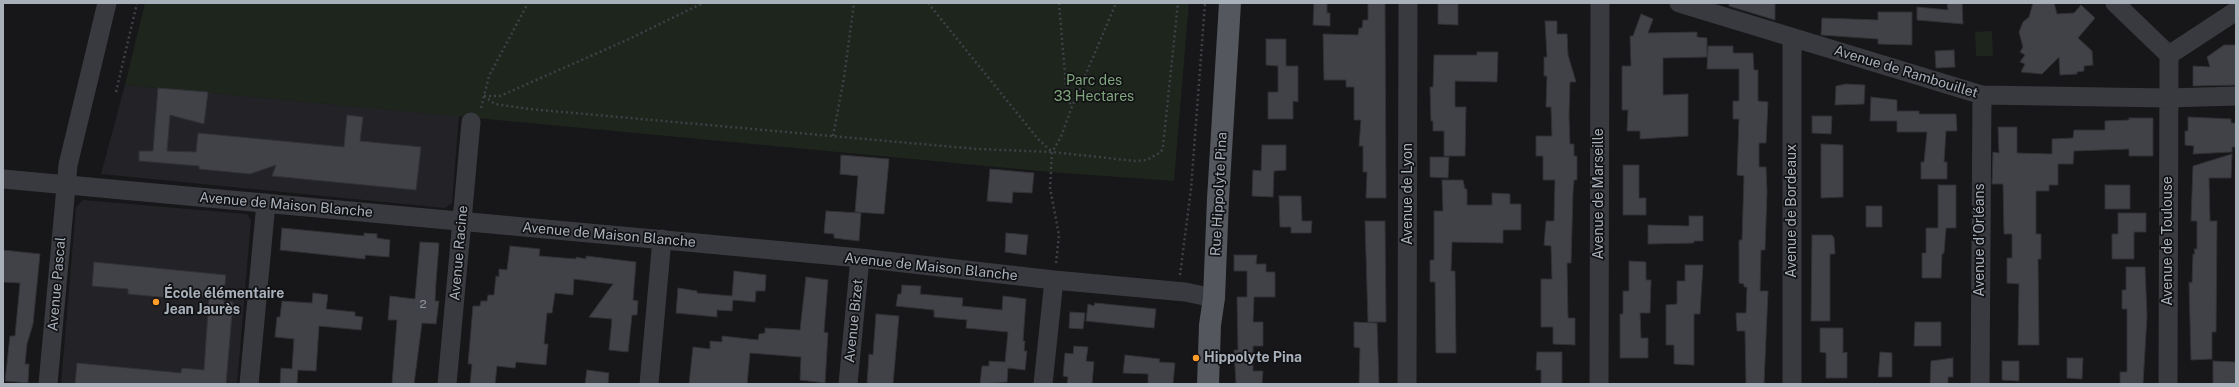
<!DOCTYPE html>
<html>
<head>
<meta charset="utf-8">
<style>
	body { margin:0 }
	#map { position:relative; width:2239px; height:387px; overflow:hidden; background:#171719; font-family:"Public Sans",sans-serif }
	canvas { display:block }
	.frame { position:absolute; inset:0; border:4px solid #a8b0ba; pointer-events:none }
</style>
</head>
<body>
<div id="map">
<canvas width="2239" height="387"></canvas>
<div class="frame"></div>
</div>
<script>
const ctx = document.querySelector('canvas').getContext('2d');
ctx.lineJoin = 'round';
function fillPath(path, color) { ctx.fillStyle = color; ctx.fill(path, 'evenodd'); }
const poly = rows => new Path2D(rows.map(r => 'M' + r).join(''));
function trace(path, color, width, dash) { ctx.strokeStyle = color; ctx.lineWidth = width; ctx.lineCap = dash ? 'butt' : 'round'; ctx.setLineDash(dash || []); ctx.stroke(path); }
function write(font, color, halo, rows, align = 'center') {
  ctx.font = font + ' "Public Sans",sans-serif'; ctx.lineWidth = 3.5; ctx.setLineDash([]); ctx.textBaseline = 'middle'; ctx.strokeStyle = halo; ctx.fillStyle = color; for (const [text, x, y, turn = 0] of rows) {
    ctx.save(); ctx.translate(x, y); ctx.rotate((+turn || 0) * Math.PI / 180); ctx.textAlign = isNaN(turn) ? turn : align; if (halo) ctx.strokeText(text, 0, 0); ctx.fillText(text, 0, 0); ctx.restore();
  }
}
fillPath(poly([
	[125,85,459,116,452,203,445,208,101,174],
	[83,200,247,214,251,220,237,384,61,384,76,207]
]), '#232327');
fillPath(poly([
	[145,3,1189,3,1174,181,1050,172,125,85],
	[1992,31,1993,56,1976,56,1975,32]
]), '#1d251d');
const building = poly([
	[1314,3,1327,3,1327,13,1330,13,1330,26,1313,25,1314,3],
	[1368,3,1385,3,1386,198,1366,198,1367,172,1363,172,1363,146,1359,146,1361,120,1354,120,1354,87,1346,87,1346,80,1324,80,1323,34,1358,35,1359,28,1362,28,1363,20,1368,20,1368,3],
	[1729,3,1775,3,1775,20,1729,6,1729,3],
	[1947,3,1962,3,1963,24,1917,20,1917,7,1948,10,1947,3],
	[2033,3,2054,3,2057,14,2074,13,2081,5,2095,18,2078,38,2092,51,2093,65,2084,66,2084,71,2077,72,2077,74,2060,75,2059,57,2042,74,2021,72,2025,64,2020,62,2025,55,2020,52,2023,47,2019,32,2023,22,2029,17,2033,3],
	[1438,4,1458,4,1458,25,1438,24,1438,4],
	[1878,12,1912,12,1912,45,1878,44,1878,39,1821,35,1822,18,1878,20,1878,12],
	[1641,14,1653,19,1648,33,1697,32,1697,37,1707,38,1707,57,1663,58,1663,95,1688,94,1688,136,1640,139,1640,131,1627,131,1628,110,1622,110,1622,66,1631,66,1630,36,1633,36,1641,14],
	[1545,21,1557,21,1557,34,1567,34,1568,55,1576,82,1570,82,1569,115,1570,144,1574,144,1574,156,1577,156,1577,180,1574,180,1573,192,1571,263,1567,263,1568,318,1575,318,1575,345,1553,344,1553,327,1541,327,1541,279,1552,279,1551,246,1544,245,1546,221,1554,221,1555,180,1543,180,1543,156,1536,156,1536,136,1552,136,1551,107,1546,107,1547,76,1544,76,1544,57,1547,57,1545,21],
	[1266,39,1286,39,1286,66,1298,66,1298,102,1293,101,1293,119,1268,119,1268,92,1278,92,1278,66,1266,65,1266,39],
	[2224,45,2236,45,2236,85,2193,86,2193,66,2210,67,2207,57,2224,45],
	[1708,46,1733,46,1733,53,1753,53,1754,70,1758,70,1758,101,1768,102,1766,143,1759,143,1759,167,1766,167,1767,192,1765,250,1761,250,1760,291,1768,291,1764,384,1746,384,1745,331,1737,331,1736,313,1746,313,1747,287,1744,287,1744,284,1739,283,1739,240,1742,240,1744,176,1737,175,1739,119,1733,119,1733,101,1739,101,1739,69,1707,69,1708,46],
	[1954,50,1955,67,1936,68,1935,51,1954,50],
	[1477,52,1498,52,1497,82,1455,81,1455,107,1466,107,1465,156,1444,156,1444,131,1433,131,1433,121,1431,121,1430,87,1433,87,1434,55,1477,55,1477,52],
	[1846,84,1865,85,1864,104,1835,105,1836,86,1846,84],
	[158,88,208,92,204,124,170,115,167,151,196,152,198,133,344,147,347,115,363,117,360,141,421,147,416,190,272,176,276,165,250,174,199,169,199,166,139,161,139,151,153,151,158,88],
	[1871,97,1897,100,1897,111,1919,111,1919,114,1956,114,1957,131,1946,131,1944,162,1947,162,1947,179,1921,179,1921,162,1924,162,1927,132,1897,132,1897,121,1870,121,1871,97],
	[1812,116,1832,116,1831,134,1812,133,1812,116],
	[2188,117,2231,119,2231,123,2236,123,2236,147,2232,147,2232,152,2193,154,2194,146,2185,145,2185,131,2188,131,2188,117],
	[2129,118,2153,118,2153,156,2129,156,2129,149,2074,151,2073,164,2058,164,2058,185,2049,185,2049,191,2036,191,2036,234,2041,234,2041,259,2038,259,2039,345,2018,345,2019,284,2007,283,2007,258,2012,258,2012,234,2004,234,2003,184,1992,184,1993,152,1999,153,1998,127,2017,127,2017,153,2052,154,2052,139,2073,138,2074,130,2105,130,2105,121,2129,120,2129,118],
	[1821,144,1843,145,1843,197,1821,198,1821,144],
	[1262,145,1286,145,1286,170,1274,171,1273,197,1252,196,1253,170,1261,171,1262,145],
	[2232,154,2231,178,2209,178,2210,221,2217,221,2216,332,2212,332,2212,359,2191,360,2189,282,2192,283,2193,254,2195,254,2194,249,2197,249,2197,221,2191,221,2193,166,2232,154],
	[841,155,889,159,884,214,855,212,858,176,840,174,841,155],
	[1430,157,1449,157,1448,178,1430,177,1430,157],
	[1623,165,1639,165,1639,198,1646,198,1646,215,1623,215,1623,165],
	[990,169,1034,173,1032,193,1013,192,1012,203,987,201,990,169],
	[1442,180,1463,180,1465,189,1467,189,1467,205,1492,205,1492,193,1510,194,1510,204,1521,204,1521,230,1503,230,1503,243,1452,242,1451,271,1455,271,1456,353,1436,353,1435,282,1430,282,1430,260,1434,260,1434,211,1443,211,1442,180],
	[1938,185,1956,185,1956,228,1946,228,1944,253,1942,254,1941,278,1922,278,1922,253,1926,253,1926,228,1938,228,1938,185],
	[2105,185,2130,185,2130,209,2105,209,2105,185],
	[1279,196,1301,196,1302,221,1312,221,1311,233,1291,233,1291,227,1280,227,1279,196],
	[1866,206,1882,206,1882,227,1866,227,1866,206],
	[826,211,861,213,859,241,834,238,834,234,824,233,826,211],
	[2118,213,2146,213,2146,232,2134,232,2134,259,2112,259,2112,234,2118,234,2118,213],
	[1689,216,1703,216,1703,241,1694,241,1694,243,1648,244,1648,225,1689,226,1689,216],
	[1365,221,1385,221,1386,322,1368,322,1365,221],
	[282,228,364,236,364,233,377,234,377,238,390,240,389,257,365,255,365,259,280,250,282,228],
	[1006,233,1028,235,1026,255,1005,252,1006,233],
	[1812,235,1832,235,1834,238,1835,254,1830,254,1830,321,1811,321,1812,235],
	[420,242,439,243,436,282,435,301,439,301,436,324,422,323,414,384,392,384,397,320,388,320,390,296,415,299,420,242],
	[510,246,540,249,539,256,576,259,576,257,586,259,586,256,636,262,633,300,638,301,637,315,632,315,628,352,609,350,612,319,589,317,613,284,574,279,573,295,555,293,552,313,547,313,544,344,548,344,546,365,516,362,515,368,497,366,495,384,470,384,472,364,468,364,473,306,480,306,481,301,487,301,488,295,494,295,496,276,499,277,499,269,507,270,510,246],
	[3,250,40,254,33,324,27,344,25,364,29,364,28,383,5,381,10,336,15,336,20,283,3,282,3,250],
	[1234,255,1257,255,1256,264,1266,264,1266,272,1275,272,1275,297,1254,297,1253,322,1263,322,1263,346,1253,346,1253,371,1263,371,1262,384,1236,384,1234,350,1238,350,1237,297,1247,297,1247,271,1234,271,1234,255],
	[1629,261,1646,262,1646,280,1651,280,1650,313,1640,313,1641,338,1648,338,1648,358,1620,358,1620,314,1623,314,1623,291,1629,291,1629,261],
	[94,262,226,275,223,301,233,302,226,384,75,384,77,363,181,373,182,368,204,370,209,297,183,294,182,299,128,294,128,289,92,286,94,262],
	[1685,265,1703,265,1700,314,1694,314,1694,365,1674,364,1674,345,1666,345,1666,305,1677,304,1677,281,1685,281,1685,265],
	[2126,267,2145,267,2147,316,2143,384,2120,384,2120,372,2127,372,2127,309,2122,309,2122,290,2126,290,2126,267],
	[734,271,766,275,765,291,756,291,755,302,733,300,732,311,717,310,717,317,676,313,678,288,697,291,697,293,732,296,734,271],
	[806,277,828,280,824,332,828,333,825,383,800,380,801,357,750,353,747,384,689,384,693,347,710,349,710,341,722,342,722,336,758,340,759,334,765,333,765,328,800,330,806,277],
	[902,285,921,286,920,294,963,298,962,306,1002,310,1003,296,1026,299,1023,341,1025,341,1024,351,1027,351,1025,370,1008,368,1007,382,980,384,982,366,989,366,989,361,1005,362,1008,332,966,328,967,320,934,317,934,310,896,306,898,294,901,294,902,285],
	[313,293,328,295,326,309,355,312,355,316,363,317,361,330,319,326,316,371,298,370,297,384,280,384,281,368,292,369,294,339,275,337,277,317,280,317,282,301,312,303,313,293],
	[1095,303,1156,309,1154,328,1086,321,1088,304,1094,306,1095,303],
	[1070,312,1085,313,1083,329,1069,328,1070,312],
	[876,314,899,316,893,384,867,384,869,354,873,355,876,314],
	[1354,322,1377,323,1379,384,1359,384,1360,348,1354,347,1354,322],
	[1915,322,1941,322,1941,346,1914,346,1915,322],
	[1820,328,1843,328,1843,353,1847,352,1847,378,1826,378,1826,353,1820,352,1820,328],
	[1074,346,1088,347,1086,361,1094,362,1092,384,1067,384,1068,377,1063,376,1065,353,1073,354,1074,346],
	[1537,352,1562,352,1562,384,1541,384,1541,370,1536,370,1537,352],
	[1880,352,1892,353,1892,377,1878,377,1880,352],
	[1125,355,1160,359,1159,362,1175,363,1173,384,1148,384,1148,374,1123,373,1125,355],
	[1953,358,1953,377,1948,377,1948,384,1930,384,1931,361,1953,358],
	[2067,358,2083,358,2082,379,2067,378,2067,358],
	[2002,361,2019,361,2019,381,2002,380,2002,361],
	[2213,361,2236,362,2236,383,2213,384,2213,361],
	[587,370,609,373,608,384,585,384,587,370]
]);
fillPath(building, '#414247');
trace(building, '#313136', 1);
trace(poly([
	[928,3,1038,139,1051,151],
	[1059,3,1066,86,1071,108],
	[116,92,137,3],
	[484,96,495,104,529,109,977,149,1052,152,1135,161,1147,160,1161,152,1163,146,1178,3],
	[484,96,500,96,627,40,703,3],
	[481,108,489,76,528,3],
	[833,136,844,78,854,3],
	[1056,263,1059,235,1050,188,1052,152,1061,137,1071,109,1116,3],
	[1180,275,1191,189,1205,3]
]), '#3e4146', 2.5, [2, 3]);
trace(poly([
	[1679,3,1982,95,2168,98,2236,96],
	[2115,3,2169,55,2168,384],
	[2169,55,2236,11],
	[3,179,860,258,1054,280,1185,292,1214,298],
	[48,384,68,165,107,3],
	[249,384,266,203],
	[447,384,471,122],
	[649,384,662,239],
	[848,384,860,258],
	[1043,384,1054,280],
	[1407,384,1408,3],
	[1599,384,1600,3],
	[1792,384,1792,38],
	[1980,384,1982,95]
]), '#383a3f', 19);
trace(poly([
	[1208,384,1210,325,1214,298,1218,199,1230,3]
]), '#54575e', 22);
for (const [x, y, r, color] of [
	[156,302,4,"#ff9c2a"],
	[1196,358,4,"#ff9c2a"]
]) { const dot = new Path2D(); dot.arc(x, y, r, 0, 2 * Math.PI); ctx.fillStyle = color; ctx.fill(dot); trace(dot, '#121215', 1.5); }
write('12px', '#8e949d', null, [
	["2",423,304]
]);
write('14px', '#a8b0ba', '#121215', [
	["Avenue de Rambouillet",1906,72,17],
	["Rue Hippolyte Pina",1219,194,-87],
	["Avenue de Lyon",1408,194,-90],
	["Avenue de Marseille",1599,194,-90],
	["Avenue de Maison Blanche",286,205,5],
	["Avenue de Bordeaux",1792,211,-90],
	["Avenue de Maison Blanche",609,235,5],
	["Avenue d'Orléans",1980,240,-90],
	["Avenue de Toulouse",2168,241,-90],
	["Avenue Racine",459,253,-85],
	["Avenue de Maison Blanche",931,267,6],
	["Avenue Pascal",57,284,-85],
	["Avenue Bizet",854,321,-84]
]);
write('14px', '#81a77e', '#121215', [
	["Parc des",1094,81],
	["33 Hectares",1094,97]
]);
write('bold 14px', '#a8b0ba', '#121215', [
	["École élémentaire",164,294],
	["Jean Jaurès",164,310],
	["Hippolyte Pina",1204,358]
], 'left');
</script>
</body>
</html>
